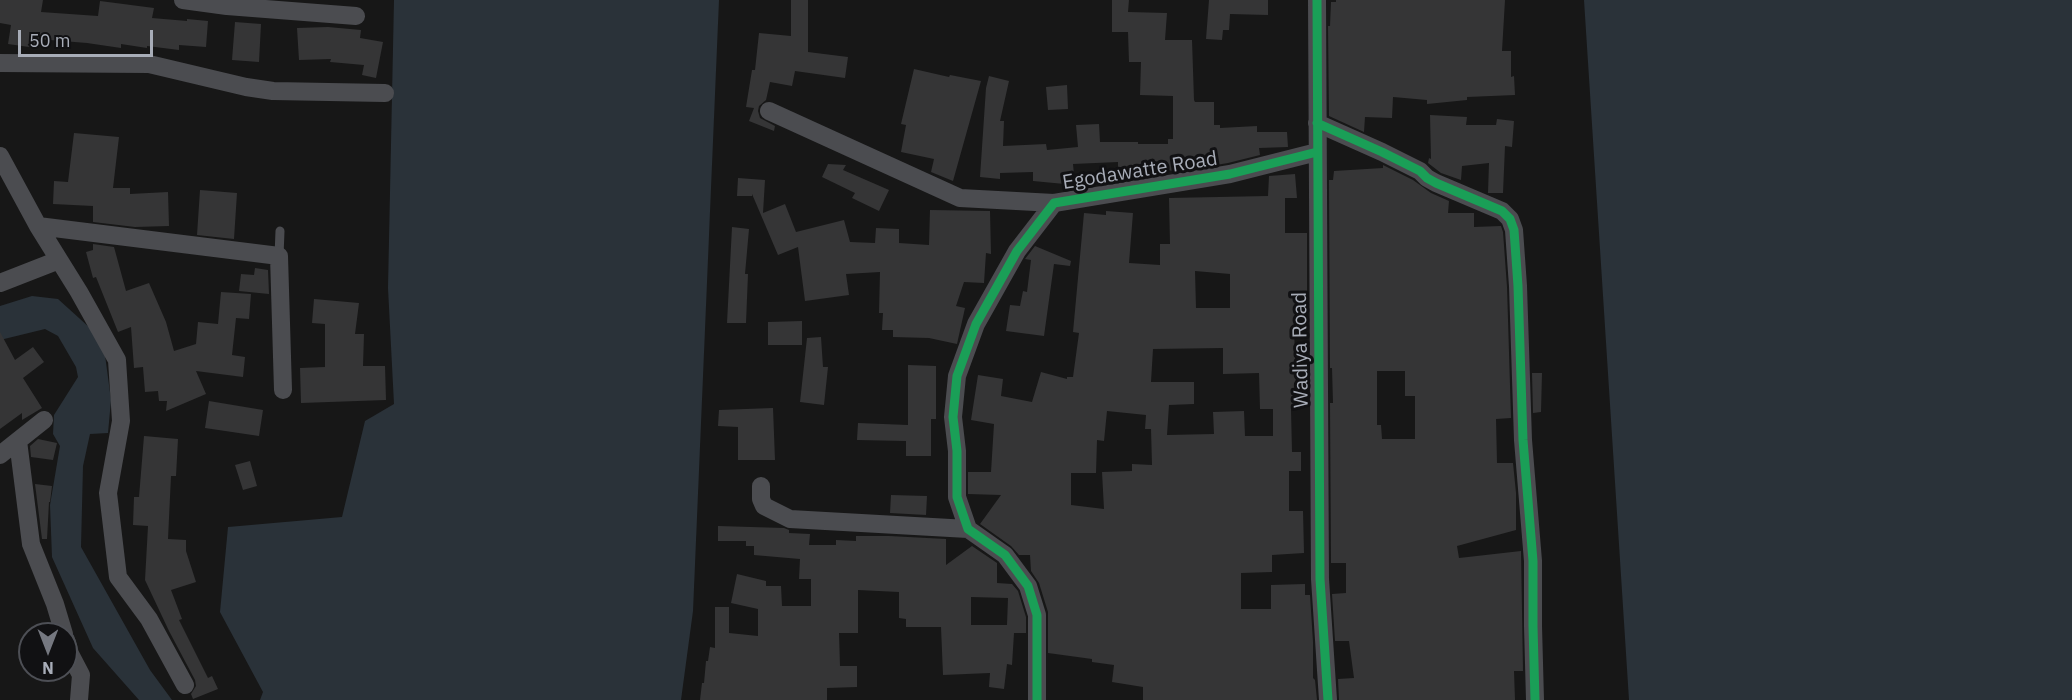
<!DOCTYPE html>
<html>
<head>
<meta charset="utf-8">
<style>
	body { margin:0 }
	#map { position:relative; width:2072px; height:700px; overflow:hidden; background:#171717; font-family:"IBM Plex Sans",sans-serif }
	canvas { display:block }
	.north { position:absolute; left:18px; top:622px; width:60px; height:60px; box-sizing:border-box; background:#111113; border:2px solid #4d4f55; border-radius:50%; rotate:180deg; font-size:16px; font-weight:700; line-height:24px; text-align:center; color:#a8adb8 }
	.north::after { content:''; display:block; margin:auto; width:21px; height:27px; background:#757880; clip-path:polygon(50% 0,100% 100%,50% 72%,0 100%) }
	.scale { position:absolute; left:18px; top:30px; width:135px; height:27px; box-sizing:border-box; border:3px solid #a8adb8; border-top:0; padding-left:8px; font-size:18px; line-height:21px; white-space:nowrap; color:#a8adb8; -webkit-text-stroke:4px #111113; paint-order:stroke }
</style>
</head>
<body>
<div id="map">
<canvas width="2072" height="700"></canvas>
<div class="north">N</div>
<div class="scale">50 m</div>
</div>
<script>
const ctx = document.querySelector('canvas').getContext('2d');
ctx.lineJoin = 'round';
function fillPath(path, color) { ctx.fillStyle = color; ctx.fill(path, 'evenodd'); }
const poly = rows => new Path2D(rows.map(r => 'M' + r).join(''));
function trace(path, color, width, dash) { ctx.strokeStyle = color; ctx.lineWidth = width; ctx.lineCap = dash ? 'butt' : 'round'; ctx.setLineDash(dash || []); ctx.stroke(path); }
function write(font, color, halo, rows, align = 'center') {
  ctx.font = font + ' "IBM Plex Sans",sans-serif'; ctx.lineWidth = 6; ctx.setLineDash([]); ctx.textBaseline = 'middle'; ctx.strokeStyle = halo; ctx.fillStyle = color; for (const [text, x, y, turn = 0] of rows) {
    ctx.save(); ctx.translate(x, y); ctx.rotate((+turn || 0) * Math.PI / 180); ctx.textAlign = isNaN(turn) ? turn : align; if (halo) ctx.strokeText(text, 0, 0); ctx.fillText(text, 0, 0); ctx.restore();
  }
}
fillPath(poly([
	[394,0,719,0,693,611,681,700,260,700,263,692,220,612,228,527,342,517,365,421,394,404,388,288],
	[1584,0,2072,0,2072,700,1629,700],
	[32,296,58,299,90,328,105,355,111,400,108,433,90,434,83,466,81,547,150,670,172,700,139,700,93,648,52,557,50,505,60,446,53,434,54,415,78,377,76,367,58,336,45,329,0,340,0,306]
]), '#2a3239');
fillPath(poly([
	[0,0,43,0,41,12,98,16,100,1,154,8,152,18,187,21,187,19,208,21,206,47,179,45,179,50,147,46,147,48,121,44,121,48,87,43,37,39,36,48,8,44,11,25,0,23],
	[791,0,808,0,808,52,848,57,845,78,795,71,792,86,770,82,766,100,759,106,758,111,760,118,775,126,774,131,749,121,754,108,746,107,752,70,755,70,759,33,791,36],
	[1112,0,1129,0,1128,12,1167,13,1165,40,1192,40,1194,100,1195,102,1214,102,1214,125,1220,125,1220,128,1257,126,1257,132,1287,132,1288,147,1259,148,1260,155,1228,163,1180,171,1160,170,1160,167,1118,167,1118,162,1073,164,1075,185,1033,181,1033,172,1000,173,1000,179,980,177,986,88,989,76,1009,81,1000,121,1004,121,1003,146,1046,144,1047,150,1078,147,1076,125,1099,124,1100,142,1138,142,1138,144,1168,144,1168,139,1173,139,1173,96,1140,95,1141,62,1129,62,1128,32,1112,32],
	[1209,0,1268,0,1268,15,1230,14,1229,30,1223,30,1222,40,1206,39],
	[1336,0,1505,0,1502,51,1511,51,1511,77,1514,76,1515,95,1467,97,1467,100,1427,104,1427,100,1393,97,1392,118,1365,117,1364,132,1329,116,1328,26,1330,26,1331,2,1336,2],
	[235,22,261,24,259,62,232,60],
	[328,27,361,30,360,38,383,42,376,78,362,75,364,65,330,62,331,59,299,60,297,28],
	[914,69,949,77,950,75,981,81,953,181,931,172,934,159,901,152,906,125,901,124],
	[1067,85,1068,109,1048,110,1046,87],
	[1430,115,1467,117,1466,125,1496,125,1497,119,1514,121,1512,147,1505,146,1503,193,1488,193,1489,163,1462,166,1461,180,1441,173,1428,163,1429,158,1431,159],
	[74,133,119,137,113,188,130,188,130,194,168,192,169,226,135,227,93,222,93,206,53,204,54,181,68,182],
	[828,164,846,165,843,170,889,190,879,211,852,198,855,193,822,177],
	[1383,165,1413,180,1431,193,1449,201,1448,213,1474,213,1474,227,1501,226,1503,232,1507,287,1511,418,1496,419,1497,463,1513,463,1516,493,1516,530,1457,546,1459,558,1521,551,1523,671,1514,671,1515,700,1339,700,1338,679,1354,678,1349,641,1335,641,1332,594,1346,593,1346,563,1331,563,1330,403,1333,403,1332,368,1330,368,1329,180,1333,180,1334,171,1383,168],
	[1377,371,1405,371,1405,396,1415,396,1415,439,1382,439,1381,425,1377,425],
	[1295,174,1297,198,1285,198,1285,233,1307,233,1307,329,1294,329,1297,409,1291,409,1292,452,1301,452,1301,471,1289,471,1289,511,1303,511,1304,553,1272,555,1272,572,1241,573,1241,609,1271,609,1271,585,1305,584,1305,595,1310,595,1313,642,1313,678,1315,680,1317,700,1143,700,1143,687,1112,682,1114,665,1092,662,1092,659,1048,653,1048,612,1039,583,1031,571,1030,555,1019,555,1011,546,980,524,1001,495,968,494,968,472,991,472,994,424,971,420,978,375,1003,379,1001,396,1032,402,1041,372,1067,379,1067,377,1073,377,1079,333,1073,332,1084,213,1106,215,1106,211,1133,213,1129,263,1160,265,1160,244,1170,244,1169,198,1268,196,1269,176],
	[1195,271,1230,274,1230,308,1196,308],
	[1223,348,1223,374,1259,373,1260,409,1273,409,1273,436,1245,436,1244,411,1213,412,1214,434,1167,435,1169,405,1194,404,1194,382,1151,382,1153,349],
	[1107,411,1146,415,1145,429,1151,429,1152,465,1132,464,1132,471,1102,472,1104,509,1071,505,1071,473,1096,473,1097,440,1104,441],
	[738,178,765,180,763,213,785,204,796,232,844,220,850,242,875,243,876,228,899,229,899,243,929,245,930,210,990,211,991,254,986,253,984,283,964,282,956,306,965,308,957,344,929,338,893,337,893,330,882,330,883,313,879,313,880,272,846,274,849,295,805,301,798,247,778,255,752,194,752,196,737,196],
	[200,190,237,193,234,239,197,235],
	[732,227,749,229,745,274,748,274,746,323,727,323],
	[93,244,114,247,126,291,149,283,166,322,174,351,196,344,198,322,218,324,221,292,251,294,249,319,236,318,232,355,245,357,243,377,196,371,206,394,166,411,167,401,159,401,158,391,145,392,143,367,134,368,131,327,118,332,96,277,93,278,86,252,93,250],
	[1035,246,1071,261,1070,266,1054,264,1044,336,1006,331,1010,305,1020,306,1023,291,1027,292,1031,260,1025,259],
	[255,268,268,270,269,294,239,291,241,274,254,275],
	[314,299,359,303,355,334,364,334,363,366,385,366,386,400,301,403,300,368,325,367,325,324,312,323],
	[802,321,802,345,768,345,768,322],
	[0,332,15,360,33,347,44,362,23,378,42,408,22,420,22,413,0,429],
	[821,337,823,367,828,367,824,405,800,402,807,338],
	[908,365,936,366,936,419,931,419,931,456,906,456,906,441,857,440,858,423,908,425],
	[1532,373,1542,373,1541,412,1533,413],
	[209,401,263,410,259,436,205,428],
	[773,408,775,460,738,460,738,427,718,426,719,410],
	[144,436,178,439,176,476,171,476,168,539,186,540,186,551,196,582,171,590,182,619,179,620,208,678,212,676,218,689,193,699,191,694,196,686,195,680,169,631,145,580,148,526,133,525,134,497,139,497],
	[38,439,57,443,53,460,31,457,30,446],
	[250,461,257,486,243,490,235,465],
	[35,484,52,486,50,502,49,502,47,539,42,539],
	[891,495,927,496,926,515,890,513],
	[718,526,784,528,789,530,789,533,810,534,809,545,836,545,836,540,856,541,856,536,889,536,946,539,946,565,972,546,997,563,997,583,1012,584,1018,591,1026,617,1026,633,1014,633,1012,665,1007,664,1004,689,989,687,990,673,943,675,941,627,906,627,906,619,899,618,899,592,858,590,858,633,839,633,840,666,857,666,857,687,827,688,827,700,700,700,702,683,704,683,706,661,708,661,710,647,715,648,715,607,729,607,729,633,758,636,758,609,731,603,737,574,766,581,766,586,781,586,782,606,811,606,811,579,799,579,800,559,754,555,754,546,746,546,746,541,718,541],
	[971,597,1008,598,1007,625,971,625]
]), '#353536');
trace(poly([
	[279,256,280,231]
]), '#4b4c50', 9);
trace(poly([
	[183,0,227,6,356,16],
	[1317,0,1320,579,1328,700],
	[0,63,149,64,246,87,273,91,385,93],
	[769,111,960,198,1054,203],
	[1317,123,1382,152,1420,171,1427,178,1436,183,1502,211,1510,219,1514,230,1518,286,1523,440,1533,561,1533,626,1535,700],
	[0,156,38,226,79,292,117,360,121,421,108,493,118,577,149,619,185,685],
	[38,226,279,256,283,390],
	[0,283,59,260],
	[18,441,31,544,55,604,64,634],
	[0,455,44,420],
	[761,486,761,499,764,506,790,519,968,529],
	[66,640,70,654,81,675,79,700],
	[1037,700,1037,615,1028,586,1005,555,968,529,957,497,957,451,953,417,957,376,976,324,1017,251,1054,203,1230,174,1317,152]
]), '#4b4c50', 18);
trace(poly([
	[1317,0,1320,579,1328,700],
	[1317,123,1382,152,1420,171,1427,178,1436,183,1502,211,1510,219,1514,230,1518,286,1523,440,1533,561,1533,626,1535,700],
	[1037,700,1037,615,1028,586,1005,555,968,529,957,497,957,451,953,417,957,376,976,324,1017,251,1054,203,1230,174,1317,152]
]), '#1a9f57', 9);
write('20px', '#a8adb8', '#111113', [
	["Egodawatte Road",1140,171,-9],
	["Wadiya Road",1301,350,-91]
]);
</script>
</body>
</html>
